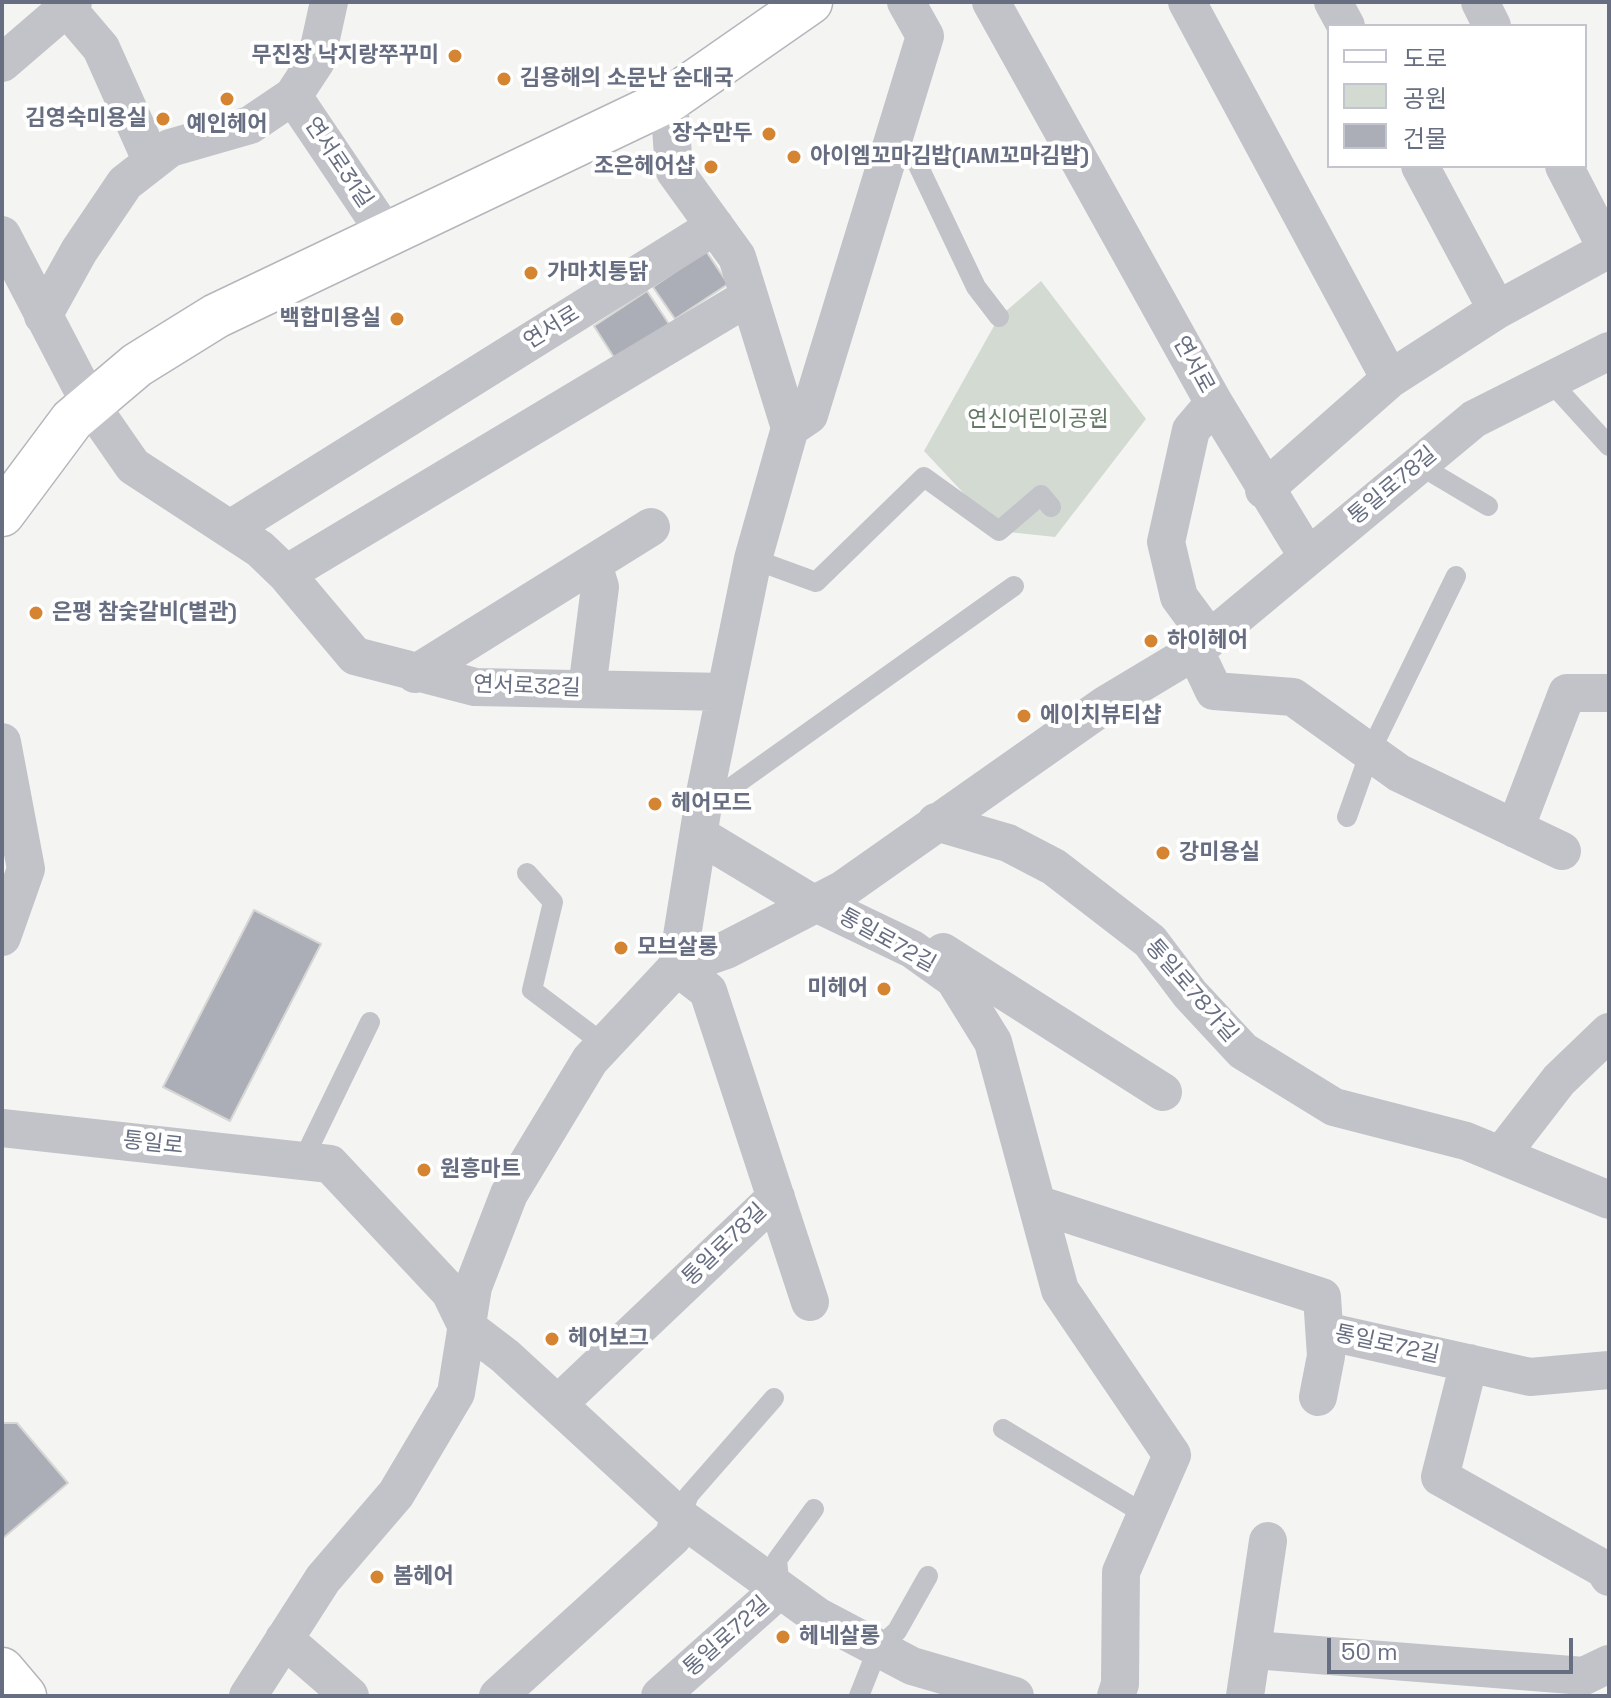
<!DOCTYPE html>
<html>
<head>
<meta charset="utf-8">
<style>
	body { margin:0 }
	#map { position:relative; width:1611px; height:1698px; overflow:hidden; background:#f4f5f2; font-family:"Space Grotesk","Noto Sans KR",sans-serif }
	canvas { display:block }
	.frame { position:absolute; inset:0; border:4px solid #676e81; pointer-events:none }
	.legend { position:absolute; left:1327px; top:24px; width:260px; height:144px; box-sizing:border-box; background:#fff; border:2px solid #c2c5cd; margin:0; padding:10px 14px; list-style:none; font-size:24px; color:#676e81 }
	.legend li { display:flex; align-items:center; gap:16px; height:40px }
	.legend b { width:40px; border:2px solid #c2c5cd }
	.scale { position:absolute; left:1327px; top:1638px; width:246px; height:36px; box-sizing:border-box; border:4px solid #676e81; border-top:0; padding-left:10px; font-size:24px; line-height:28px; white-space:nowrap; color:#676e81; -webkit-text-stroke:6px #fff; paint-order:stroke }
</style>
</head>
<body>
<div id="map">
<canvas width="1611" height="1698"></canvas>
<div class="frame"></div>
<ul class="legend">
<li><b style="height:10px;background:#fff"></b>도로</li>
<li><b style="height:22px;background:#d3dad2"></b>공원</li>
<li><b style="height:22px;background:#abaeb6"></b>건물</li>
</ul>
<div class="scale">50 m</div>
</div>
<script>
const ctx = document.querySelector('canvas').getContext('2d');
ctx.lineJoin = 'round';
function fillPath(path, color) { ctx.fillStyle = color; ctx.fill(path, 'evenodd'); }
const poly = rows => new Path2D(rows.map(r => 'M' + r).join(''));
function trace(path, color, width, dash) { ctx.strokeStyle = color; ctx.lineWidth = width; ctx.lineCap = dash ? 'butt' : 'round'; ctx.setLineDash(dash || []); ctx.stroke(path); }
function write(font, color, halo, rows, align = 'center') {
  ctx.font = font + ' "Space Grotesk","Noto Sans KR",sans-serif'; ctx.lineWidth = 8; ctx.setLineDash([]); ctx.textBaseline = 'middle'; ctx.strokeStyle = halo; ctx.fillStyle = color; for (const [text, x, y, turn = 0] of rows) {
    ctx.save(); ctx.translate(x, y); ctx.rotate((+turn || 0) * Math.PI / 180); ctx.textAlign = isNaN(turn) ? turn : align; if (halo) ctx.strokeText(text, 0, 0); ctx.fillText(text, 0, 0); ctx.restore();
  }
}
fillPath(poly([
	[1041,281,1146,419,1055,537,999,531,924,451,999,317]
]), '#d3dad2');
const building = poly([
	[706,251,728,284,675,319,653,287,706,251],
	[647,291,669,324,615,359,594,326,647,291],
	[254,910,321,944,230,1121,163,1087,254,910],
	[2,1423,17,1423,68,1483,2,1539,2,1423]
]);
fillPath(building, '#abaeb6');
trace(building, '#d6d7d5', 2);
const secondary = poly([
	[2,514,72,420,137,365,216,316,669,100,810,2]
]);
const primary = poly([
	[2,1670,24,1696]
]);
trace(secondary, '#b4b6bc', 47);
trace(primary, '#b3b5ba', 47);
trace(poly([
	[892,144,917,163,976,287,999,317],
	[1550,381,1609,446],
	[1419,465,1488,506],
	[753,559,816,582,924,477,999,531,1041,495,1051,507],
	[705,793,722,794,1014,586],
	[1347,817,1370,752,1456,576],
	[527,873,553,902,532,990,605,1045],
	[303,1160,370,1022],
	[1003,1429,1146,1515],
	[680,1517,689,1495,774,1398],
	[780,1589,777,1560,814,1509],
	[859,1696,878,1648,897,1631,928,1576]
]), '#c1c3c8', 20);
trace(poly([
	[991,2,1214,403,1308,557],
	[1187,2,1390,379],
	[1333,2,1346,26],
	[1480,2,1492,26],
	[66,7,101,48,152,162],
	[2,63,73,2],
	[293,96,386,234],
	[669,100,674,170,737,257,790,428],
	[1420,166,1497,310],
	[1564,166,1609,253],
	[2,235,90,404,133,466,260,549,286,574,355,656,475,687,725,692],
	[43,316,79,251,125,183,170,148,250,125,293,96,316,61,329,2],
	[1264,490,1390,379,1497,310,1607,250],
	[230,529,715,226],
	[286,574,747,298],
	[1195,651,1474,419,1609,351],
	[1195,651,1199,624,1179,597,1166,542,1191,430,1214,403],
	[415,674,651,527],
	[587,689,600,587,593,564],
	[2,742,26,869,2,937],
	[936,822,1008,843,1054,867,1150,941,1190,994,1243,1051,1334,1107,1466,1141,1609,1200],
	[1515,829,1567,693,1609,693],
	[699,835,815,905],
	[818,904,912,949,954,979,993,1042,1060,1290,1172,1455,1121,1572,1120,1684,1116,1696],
	[943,952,1163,1092],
	[2,1128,330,1164,450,1292,467,1327,505,1356,680,1517,817,1616,912,1666,1015,1696],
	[1501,1155,1559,1080,1609,1032],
	[1037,1204,1322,1297,1326,1356,1318,1397],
	[810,1302,708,991,677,967,705,793,753,559,790,428,809,415,925,36,906,2],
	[1325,1331,1530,1377,1609,1370],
	[1469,1363,1440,1477,1604,1569,1609,1577],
	[558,1404,776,1197],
	[284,1639,350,1696],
	[1254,1650,1584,1676,1609,1664],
	[248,1696,323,1579,396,1494,456,1393,473,1287,509,1194,590,1060,677,967,726,950,842,890,1105,705,1195,651,1214,691,1293,697,1399,773,1562,851],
	[498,1696,673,1537,680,1517],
	[660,1696,780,1589],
	[1245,1696,1268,1541]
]), '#c1c3c8', 38);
trace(secondary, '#fff', 44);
trace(primary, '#fff', 44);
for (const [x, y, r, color] of [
	[455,56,8,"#d58432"],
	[504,79,8,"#d58432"],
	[227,99,8,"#d58432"],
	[163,119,8,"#d58432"],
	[769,134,8,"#d58432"],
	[794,157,8,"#d58432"],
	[711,167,8,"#d58432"],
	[531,273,8,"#d58432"],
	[397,319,8,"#d58432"],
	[36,613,8,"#d58432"],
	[1151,641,8,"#d58432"],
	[1024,716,8,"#d58432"],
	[655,804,8,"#d58432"],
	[1163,853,8,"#d58432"],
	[621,948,8,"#d58432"],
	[884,989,8,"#d58432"],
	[424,1170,8,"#d58432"],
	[552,1339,8,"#d58432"],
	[377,1577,8,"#d58432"],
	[783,1637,8,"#d58432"]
]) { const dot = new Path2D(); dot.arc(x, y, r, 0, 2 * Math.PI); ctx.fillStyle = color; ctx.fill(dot); trace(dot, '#fff', 3); }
write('bold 22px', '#676e81', '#fff', [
	["무진장 낙지랑쭈꾸미",439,56,"right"],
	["김용해의 소문난 순대국",520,79],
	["김영숙미용실",147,119,"right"],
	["예인헤어",227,125,"center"],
	["장수만두",753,134,"right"],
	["아이엠꼬마김밥(IAM꼬마김밥)",810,157],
	["조은헤어샵",695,167,"right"],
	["가마치통닭",547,273],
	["백합미용실",381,319,"right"],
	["은평 참숯갈비(별관)",52,613],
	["하이헤어",1167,641],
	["에이치뷰티샵",1040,716],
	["헤어모드",671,804],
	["강미용실",1179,853],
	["모브살롱",637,948],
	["미헤어",868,989,"right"],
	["원흥마트",440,1170],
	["헤어보그",568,1339],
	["봄헤어",393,1577],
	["헤네살롱",799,1637]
], 'left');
write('22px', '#676e81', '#fff', [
	["연서로31길",338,163,56],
	["연서로",552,328,-32],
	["연서로",1193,365,61],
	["통일로78길",1393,486,-40],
	["연서로32길",527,687,2],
	["통일로72길",887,941,29],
	["통일로78가길",1191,991,49],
	["통일로",153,1144,6],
	["통일로78길",725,1245,-44],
	["통일로72길",1387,1345,12],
	["통일로72길",727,1637,-42]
]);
write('22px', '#657966', '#fff', [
	["연신어린이공원",1038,420]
]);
</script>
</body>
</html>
